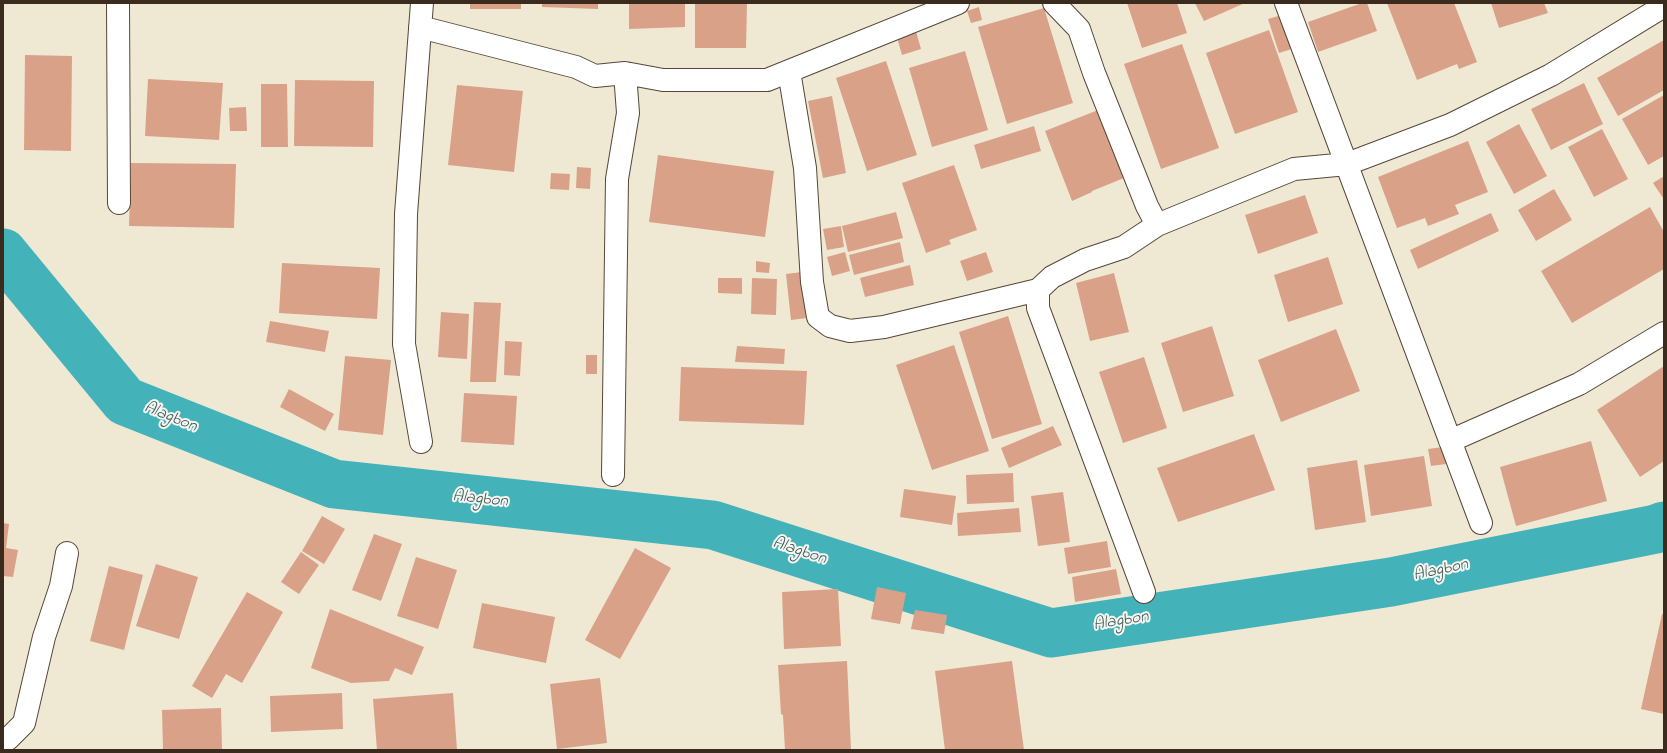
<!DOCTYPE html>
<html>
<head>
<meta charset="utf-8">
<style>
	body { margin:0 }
	#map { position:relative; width:1667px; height:753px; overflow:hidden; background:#efe9d4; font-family:"Indie Flower",sans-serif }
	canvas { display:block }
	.frame { position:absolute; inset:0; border:4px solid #3b2a1e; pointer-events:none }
</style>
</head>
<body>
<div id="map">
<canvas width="1667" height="753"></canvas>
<div class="frame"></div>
</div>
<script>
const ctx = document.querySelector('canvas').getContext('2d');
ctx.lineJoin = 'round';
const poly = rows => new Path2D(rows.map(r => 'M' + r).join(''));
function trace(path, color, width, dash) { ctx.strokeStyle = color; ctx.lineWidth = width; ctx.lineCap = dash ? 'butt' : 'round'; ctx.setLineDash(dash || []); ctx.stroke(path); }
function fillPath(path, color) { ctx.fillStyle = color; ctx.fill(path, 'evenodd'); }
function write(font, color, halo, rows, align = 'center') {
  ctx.font = font + ' "Indie Flower",sans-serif'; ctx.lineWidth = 4; ctx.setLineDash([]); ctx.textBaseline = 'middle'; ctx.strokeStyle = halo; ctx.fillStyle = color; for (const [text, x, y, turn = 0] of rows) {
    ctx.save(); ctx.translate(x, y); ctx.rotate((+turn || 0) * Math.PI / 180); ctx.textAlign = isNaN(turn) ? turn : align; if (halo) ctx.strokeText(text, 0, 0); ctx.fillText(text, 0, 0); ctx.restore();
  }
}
trace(poly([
	[3,253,125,401,334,484,713,525,1051,633,1391,582,1656,529,1664,526]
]), '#43b3b9', 49);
fillPath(poly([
	[470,3,521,3,521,9,470,9],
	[542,3,598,3,598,9,542,7],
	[629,3,685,3,685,27,629,29],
	[695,3,747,3,746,48,695,48],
	[1127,3,1177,3,1187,33,1142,48],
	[1195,3,1245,3,1204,21],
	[1362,3,1367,3,1377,31,1318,52,1308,22],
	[1387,3,1454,3,1477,62,1459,69,1457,64,1417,80],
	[1491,3,1544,3,1548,13,1499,28],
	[979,7,982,20,971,23,967,11],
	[1044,8,1073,103,1007,124,978,27],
	[1285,14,1295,48,1279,53,1268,19],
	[915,28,921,49,902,55,896,34],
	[1269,30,1298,112,1235,134,1206,53],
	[1664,40,1664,90,1618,116,1597,78],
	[1182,44,1219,148,1161,169,1124,64],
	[965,51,988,130,932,147,909,68],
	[25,55,72,56,71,151,24,150],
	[886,61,917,155,867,171,836,78],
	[148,79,223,83,219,140,145,136],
	[295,80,374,81,373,147,294,146],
	[1584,83,1603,124,1551,150,1531,109],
	[261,84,287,84,288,147,261,147],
	[457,85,523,91,514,172,448,165],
	[1664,95,1664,156,1648,165,1622,119],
	[832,96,846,173,823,178,808,101],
	[246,107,247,131,230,131,229,108],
	[1098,110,1124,178,1092,191,1092,192,1072,201,1045,131],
	[1519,124,1547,176,1514,194,1486,142],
	[1034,126,1041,151,981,169,974,145],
	[1602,129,1628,179,1594,197,1568,147],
	[1468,141,1488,192,1455,205,1459,214,1428,226,1425,218,1397,228,1378,177],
	[658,155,774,171,765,237,649,222],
	[131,163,236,164,234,228,129,226],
	[954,165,977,230,949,240,951,244,926,253,902,183],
	[577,167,591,168,590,189,576,188],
	[551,173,570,174,569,190,550,189],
	[1664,176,1664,197,1663,198,1653,183],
	[1554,189,1572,220,1536,241,1518,210],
	[1305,195,1318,233,1258,254,1245,215],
	[1650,207,1664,232,1664,269,1572,323,1541,271],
	[896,212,903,238,848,252,842,226],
	[1491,213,1499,231,1418,269,1410,250],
	[841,226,844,247,827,250,823,229],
	[900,242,904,262,854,275,849,255],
	[845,252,850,271,832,276,827,257],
	[986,252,993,272,967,281,960,261],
	[1328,257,1343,304,1288,322,1274,275],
	[756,261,770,263,769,273,756,272],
	[282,263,380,268,377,319,279,313],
	[910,265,914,285,865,297,860,278],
	[802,272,807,318,791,320,786,274],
	[1114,273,1129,332,1090,341,1076,283],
	[718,278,742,278,742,294,718,293],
	[752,278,777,279,776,315,751,314],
	[474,302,501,303,496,382,470,382],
	[441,312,469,314,467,359,438,357],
	[1008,316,1042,424,992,439,959,332],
	[270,321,329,331,325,352,266,342],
	[1212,326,1234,396,1183,412,1161,343],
	[1336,329,1360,391,1281,422,1258,360],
	[505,341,522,342,520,376,504,375],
	[954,345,989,451,932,470,896,365],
	[737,346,785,349,784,364,735,362],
	[586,355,597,355,597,374,586,374],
	[345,356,391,360,383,435,338,430],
	[1144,357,1167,428,1123,443,1099,372],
	[1664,366,1664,461,1640,477,1597,410],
	[681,367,807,371,804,425,679,421],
	[289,389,334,414,325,431,280,407],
	[464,393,517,396,514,445,461,442],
	[1053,426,1062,445,1009,468,1001,448],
	[1254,434,1275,490,1178,522,1157,468],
	[1591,441,1607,501,1516,526,1500,467],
	[1443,447,1446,464,1431,466,1428,449],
	[1424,456,1432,506,1371,516,1364,465],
	[1357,460,1366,522,1315,530,1307,468],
	[1013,473,1014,502,967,504,966,475],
	[904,489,956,496,952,525,900,517],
	[1063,492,1070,542,1038,546,1031,496],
	[1019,508,1021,532,958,536,957,513],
	[322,516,345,529,324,564,302,551],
	[3,523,9,524,6,548,18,550,13,577,3,576],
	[374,534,402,544,381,601,352,590],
	[1107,541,1111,567,1068,574,1064,548],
	[635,548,671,568,620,659,585,640],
	[301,552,319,565,299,594,281,582],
	[416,557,457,570,438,629,397,616],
	[156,564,198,577,179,639,136,626],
	[109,566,143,575,124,650,90,641],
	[1116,569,1121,594,1075,602,1072,577],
	[877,587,906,593,900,624,871,619],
	[838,589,841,646,784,649,782,592],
	[247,592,283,612,242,683,226,674,212,698,192,686],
	[482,603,555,617,546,663,473,648],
	[330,609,424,647,412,675,395,668,389,681,351,683,311,668],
	[915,610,947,615,944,634,911,629],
	[1662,614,1664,615,1664,714,1641,709],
	[847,661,851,750,785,750,783,715,781,714,778,665],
	[1012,661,1024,750,945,750,935,671],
	[600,678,607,743,557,749,550,684],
	[342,693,343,729,271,732,270,696],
	[453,693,457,750,377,750,373,699],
	[221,708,222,750,163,750,162,710]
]), '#d9a187');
const minor = poly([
	[118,3,119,203],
	[1054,3,1079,29,1094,73,1147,206,1157,225],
	[1286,3,1481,523],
	[420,27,576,67,595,76,625,73,628,113,617,179,613,475],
	[789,71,805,168,812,282,818,317,830,326,850,331,884,327,1038,290,1052,277,1085,260,1124,247,1157,225,1294,169,1347,164,1450,125,1551,75,1664,6],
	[625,73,663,80,767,80,958,3],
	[1038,290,1038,308,1144,592],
	[1450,441,1579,384,1664,333],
	[421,442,404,344,406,214,422,3],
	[3,740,8,739,24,723,44,637,61,586,67,553]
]);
trace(minor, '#564739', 24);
trace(minor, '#fff', 22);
write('italic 17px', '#3e5a54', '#f6f6f2', [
	["Alagbon",170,418,22],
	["Alagbon",480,500,6],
	["Alagbon",799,552,18],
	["Alagbon",1441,571,-12],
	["Alagbon",1121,622,-9]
]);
</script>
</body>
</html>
